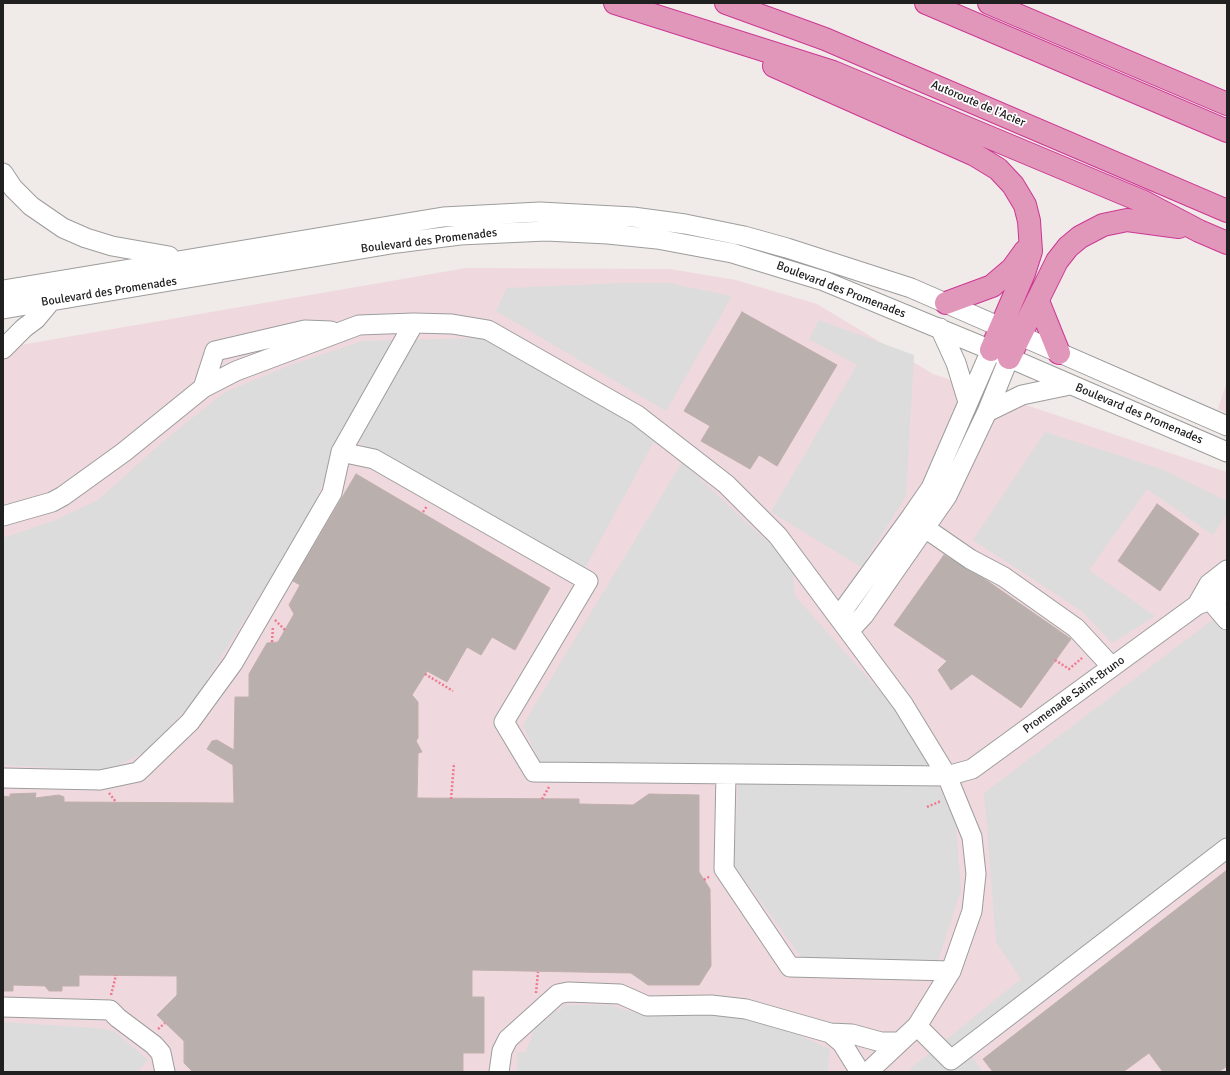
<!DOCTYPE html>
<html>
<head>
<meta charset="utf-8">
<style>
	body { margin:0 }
	#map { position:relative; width:1230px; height:1075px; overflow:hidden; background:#f0ebe8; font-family:Signika,sans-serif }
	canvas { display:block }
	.frame { position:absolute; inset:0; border:4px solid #202020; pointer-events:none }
</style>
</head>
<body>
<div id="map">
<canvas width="1230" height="1075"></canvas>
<div class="frame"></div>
</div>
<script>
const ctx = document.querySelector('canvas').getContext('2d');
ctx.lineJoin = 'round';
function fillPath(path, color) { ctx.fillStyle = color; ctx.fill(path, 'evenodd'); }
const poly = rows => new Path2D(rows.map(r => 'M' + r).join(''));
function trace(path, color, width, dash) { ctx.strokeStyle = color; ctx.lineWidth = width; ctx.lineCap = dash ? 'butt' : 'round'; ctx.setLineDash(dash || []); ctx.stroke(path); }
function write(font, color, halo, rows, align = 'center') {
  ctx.font = font + ' Signika,sans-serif'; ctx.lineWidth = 3.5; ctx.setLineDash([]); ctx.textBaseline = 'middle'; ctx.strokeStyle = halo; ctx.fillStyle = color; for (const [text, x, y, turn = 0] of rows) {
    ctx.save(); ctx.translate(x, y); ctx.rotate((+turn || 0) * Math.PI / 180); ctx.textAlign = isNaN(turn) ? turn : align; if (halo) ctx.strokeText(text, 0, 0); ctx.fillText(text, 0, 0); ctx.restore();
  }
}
fillPath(poly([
	[466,268,670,269,736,280,817,304,933,374,1227,472,1227,1072,3,1072,3,348],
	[1227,382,1227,413,1218,409]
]), '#efd9de');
fillPath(poly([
	[623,283,669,283,732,296,666,411,496,311,507,288],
	[819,320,914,355,906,496,861,567,771,512,857,365,809,339],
	[481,338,658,434,584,570,345,435,306,521,193,702,146,751,109,771,3,765,3,538,53,521,98,500,166,439,225,392,291,365,362,341],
	[1045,432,1162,469,1227,501,1227,514,1213,535,1147,489,1089,570,1155,616,1112,643,1083,612,973,540],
	[682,462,792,565,795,596,889,702,924,753,956,825,961,890,938,961,802,958,734,865,739,765,540,762,523,725],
	[1215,618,1227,634,1227,836,961,1042,983,1072,912,1072,910,1069,1021,979,996,942,984,793],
	[562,1005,610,1005,632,1012,743,1010,830,1049,828,1072,517,1072,517,1052,526,1052,538,1020,549,1020,550,1011,561,1010],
	[3,1022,96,1028,114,1031,148,1060,139,1070,140,1072,3,1072]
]), '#dcdcdc');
const building = poly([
	[742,312,837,365,777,466,759,455,750,469,701,441,710,426,684,411,742,312],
	[356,474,550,588,515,650,492,637,481,655,467,647,447,682,427,671,412,695,418,702,418,738,416,741,422,752,418,753,417,798,579,799,579,804,633,805,649,794,699,795,699,872,710,889,711,966,699,985,648,985,631,973,472,970,472,997,484,997,484,1053,463,1053,463,1072,193,1072,184,1063,184,1041,157,1015,177,995,177,976,79,975,79,986,62,986,62,991,49,991,45,986,13,985,13,991,3,991,3,796,10,797,10,794,36,793,35,798,59,795,64,797,64,802,234,803,233,765,207,749,212,741,217,740,234,750,235,697,249,697,249,674,267,643,278,642,294,614,289,605,300,585,293,581,356,474],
	[1157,504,1199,534,1160,591,1118,561,1157,504],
	[944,555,986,580,1071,639,1021,708,972,674,951,690,938,670,947,661,894,625,944,555],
	[1227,870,1227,1066,1219,1072,1163,1072,1149,1053,1123,1072,993,1072,983,1059,1227,870]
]);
fillPath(building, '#b9b0ae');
trace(building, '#c1afab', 1);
const minor = poly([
	[3,173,13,188,31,206,63,228,86,238,112,246,169,256],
	[3,290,443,217,540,212,633,217,685,224,744,236,787,248,911,288,1227,426],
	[3,309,397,243,460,235,546,231,608,234,657,239,732,253,824,281,991,350,1227,452],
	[940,328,956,363,968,402],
	[3,349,24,328,36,319,51,301],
	[203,388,215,351,305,330,331,331],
	[987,412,1022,395,1070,385],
	[341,452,374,459,588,581,504,722,534,772,947,776,972,769,1197,605,1218,597,1227,591],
	[3,516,52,502,63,496,124,452,203,388,236,371,359,325,414,323,452,324,488,330,637,415,726,484,778,536,903,704,947,776,972,837,976,874,972,911,951,971,917,1026,868,1072],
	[925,528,970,559,1004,577,1076,628,1112,667],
	[1204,593,1227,620],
	[1197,605,1209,584,1227,570],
	[839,616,911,517,931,488,991,350],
	[850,630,864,615,947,496,987,412,1009,358],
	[726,774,724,869,790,967,951,971],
	[3,778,100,780,138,772,190,722,233,663,332,493,341,452,414,323],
	[3,1007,110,1010,118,1018,154,1045,161,1053,165,1072],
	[917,1026,951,1060,1227,848],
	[830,1033,852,1034,881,1042,900,1042],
	[499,1072,502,1051,508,1039,558,994,568,992,620,994,647,1006,711,1005,746,1009,830,1033,842,1043,860,1072]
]);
const highway = poly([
	[615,3,833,72,1144,202,1199,231,1227,243],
	[726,3,825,39,1227,211],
	[926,3,1227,131],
	[989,3,1227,104],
	[774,66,975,155,998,169,1013,185,1025,205,1029,221,1031,251,1024,273,991,350],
	[1038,301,1059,353],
	[946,303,992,286,1012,269,1025,251],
	[1009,358,1057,261,1068,247,1080,237,1103,225,1127,220,1179,227]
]);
trace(minor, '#9d9d9d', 21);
trace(highway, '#cd3694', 24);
trace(poly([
	[423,512,427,506],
	[275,620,285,630],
	[272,642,273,626],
	[1055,660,1069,669,1082,658],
	[425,674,453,691],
	[109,793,116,802],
	[451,799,454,763],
	[542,799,549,787],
	[927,807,941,801],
	[704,880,710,876],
	[536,993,538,972],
	[111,995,116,975],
	[158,1029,165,1023]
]), '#ef7a8f', 2.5, [2, 2]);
trace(minor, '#fff', 19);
trace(highway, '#e097b9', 22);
write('12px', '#202020', '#fff', [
	["Autoroute de l'Acier",978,104,23],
	["Boulevard des Promenades",429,241,-7],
	["Boulevard des Promenades",841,290,21],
	["Boulevard des Promenades",109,292,-9],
	["Boulevard des Promenades",1139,414,23],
	["Promenade Saint-Bruno",1074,695,-36]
]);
</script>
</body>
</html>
